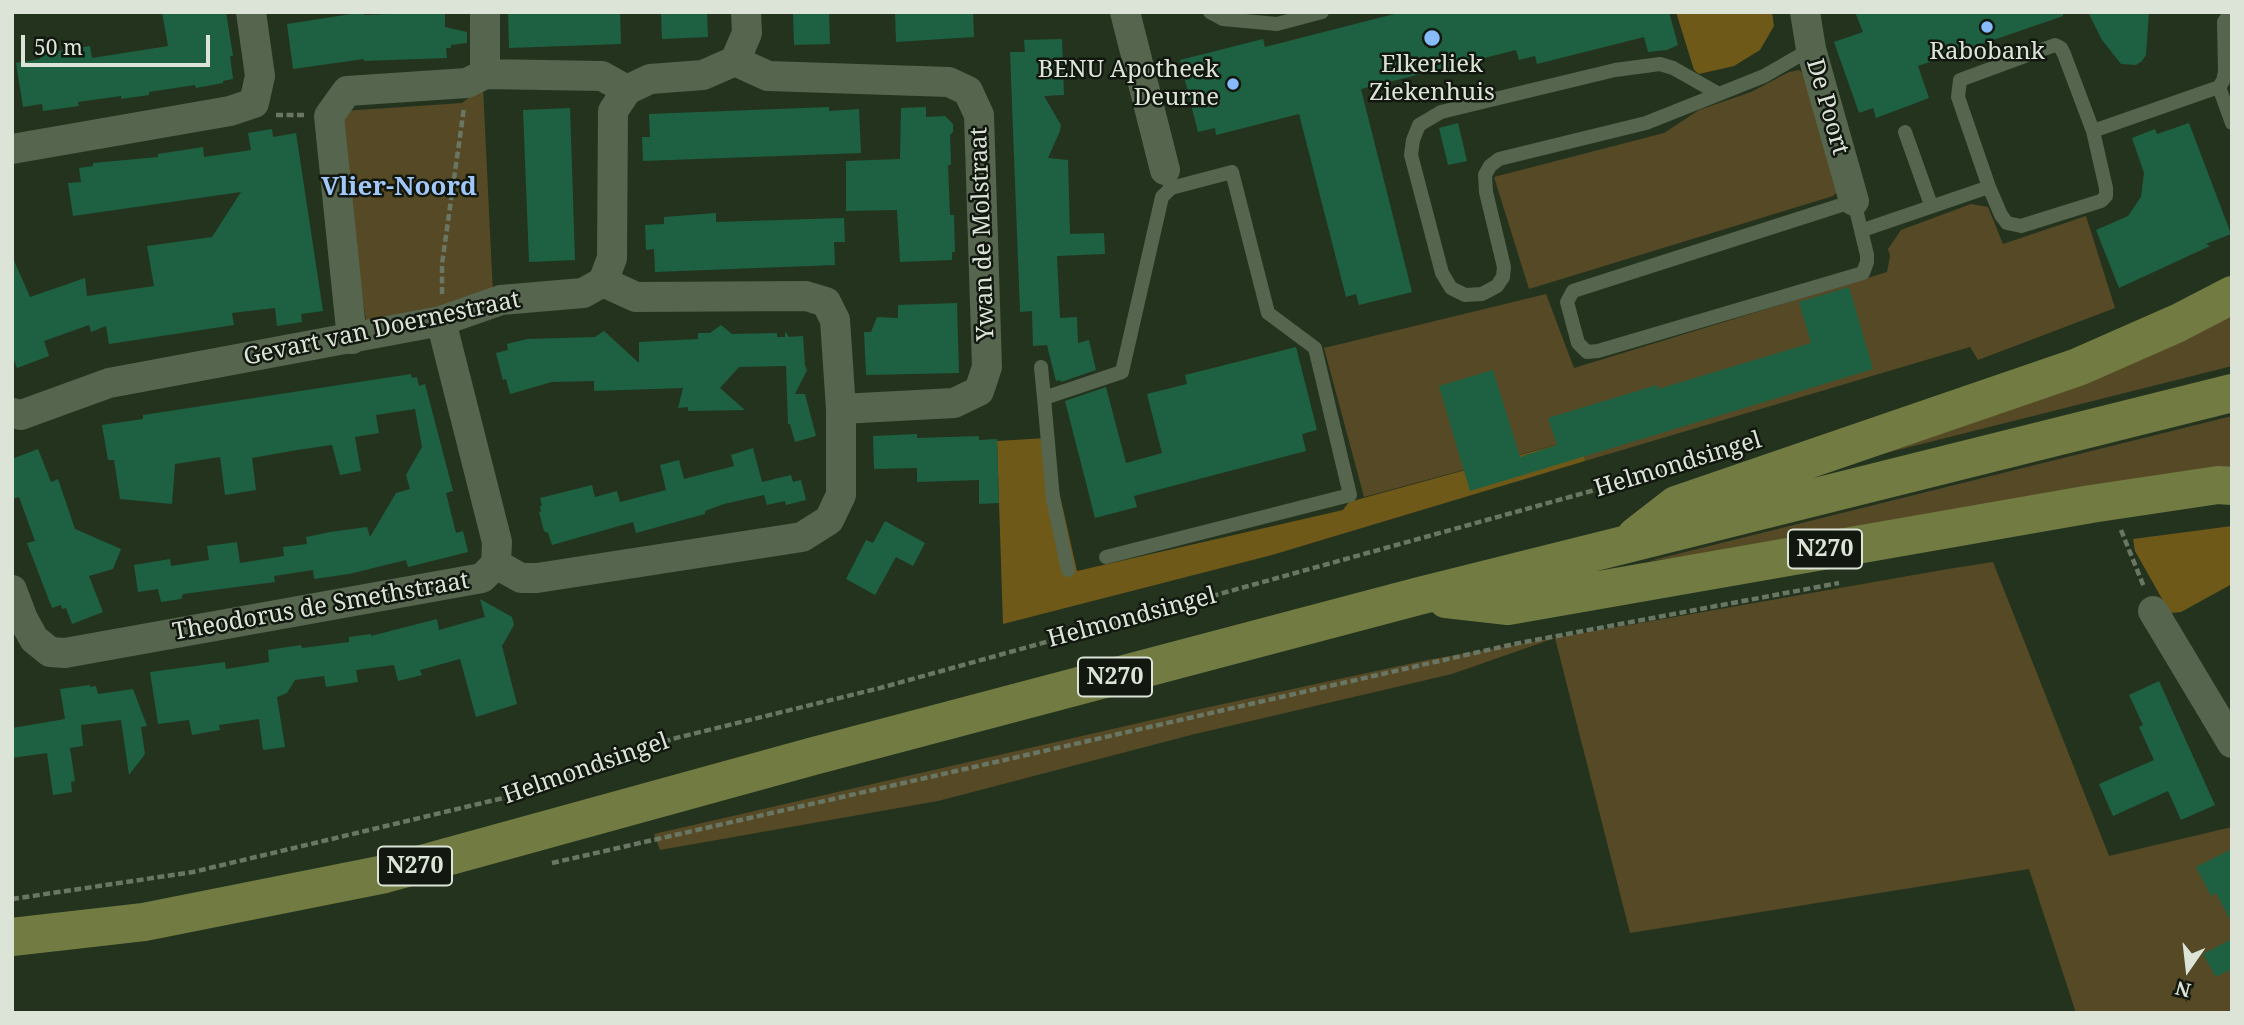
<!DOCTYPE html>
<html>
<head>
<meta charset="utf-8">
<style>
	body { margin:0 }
	#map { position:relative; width:2244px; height:1025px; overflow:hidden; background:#24331e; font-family:"Noto Serif",serif }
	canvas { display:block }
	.frame { position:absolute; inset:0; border:14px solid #dbe4d7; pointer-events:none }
	.north { position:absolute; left:2153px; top:934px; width:70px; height:70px; -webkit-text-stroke:5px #12180f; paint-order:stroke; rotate:194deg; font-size:19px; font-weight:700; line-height:28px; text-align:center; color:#dbe4d7 }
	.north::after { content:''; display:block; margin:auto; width:24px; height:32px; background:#dbe4d7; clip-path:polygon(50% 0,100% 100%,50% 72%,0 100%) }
	.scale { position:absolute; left:21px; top:35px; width:189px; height:32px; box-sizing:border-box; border:4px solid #dbe4d7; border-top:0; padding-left:9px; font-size:21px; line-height:24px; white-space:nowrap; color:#dbe4d7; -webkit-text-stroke:5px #12180f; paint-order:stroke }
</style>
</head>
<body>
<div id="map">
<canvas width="2244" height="1025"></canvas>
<div class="frame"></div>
<div class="north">N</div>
<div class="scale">50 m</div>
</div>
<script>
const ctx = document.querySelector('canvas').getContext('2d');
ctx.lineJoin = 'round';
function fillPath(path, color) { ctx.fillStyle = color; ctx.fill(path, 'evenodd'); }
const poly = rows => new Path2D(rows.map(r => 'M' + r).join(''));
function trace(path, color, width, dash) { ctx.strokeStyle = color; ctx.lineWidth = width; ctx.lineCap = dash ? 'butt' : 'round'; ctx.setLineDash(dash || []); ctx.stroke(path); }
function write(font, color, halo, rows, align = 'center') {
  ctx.font = font + ' "Noto Serif",serif'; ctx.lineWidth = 5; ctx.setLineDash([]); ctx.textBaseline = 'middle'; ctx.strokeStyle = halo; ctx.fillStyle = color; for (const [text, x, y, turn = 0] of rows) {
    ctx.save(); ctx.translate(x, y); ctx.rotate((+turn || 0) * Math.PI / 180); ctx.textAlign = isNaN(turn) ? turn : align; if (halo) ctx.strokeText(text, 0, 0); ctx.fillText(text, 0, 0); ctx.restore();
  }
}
fillPath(poly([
	[1799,70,1808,77,1839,190,1833,196,1529,289,1494,177,1664,133,1699,110,1751,92,1789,72],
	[483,87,493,294,367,327,336,122,343,111,462,103],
	[1971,204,1988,207,2003,244,2086,216,2115,308,1978,360,1970,347,1585,461,1581,438,1364,497,1324,348,1546,294,1574,368,1887,272,1890,256,1888,249,1901,230],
	[2232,310,2232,366,1854,461],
	[2232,416,2232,473,1733,551,1649,561],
	[1993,562,2109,856,2232,827,2232,1013,2076,1013,2029,869,1630,933,1555,638,1452,674,1191,735,938,801,660,850,654,834,1200,709,1427,660,1555,638,1948,569]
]), '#564925');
fillPath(poly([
	[1676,12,1772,12,1774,26,1760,50,1734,66,1699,74,1694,70],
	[1047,438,1077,571,1343,510,1349,502,1582,438,1585,461,1272,555,1003,624,997,441],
	[2232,526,2232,584,2181,612,2170,613,2135,551,2133,539]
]), '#6e5919');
fillPath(poly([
	[162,12,226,12,233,56,230,56,233,79,223,81,223,83,196,88,195,85,149,92,149,95,121,99,121,96,78,102,79,106,43,111,42,104,23,107,16,63,40,59,39,54,90,46,92,58,168,46],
	[364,12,364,15,445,12,445,27,467,32,467,43,451,45,451,48,446,48,447,58,364,61,364,59,293,69,287,24],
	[508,12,620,12,621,44,509,48],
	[661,12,707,12,708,37,662,39],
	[793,12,829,12,830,44,794,45],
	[895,12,973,12,974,37,896,42],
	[1402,12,1669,12,1678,45,1667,50,1648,52,1644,37,1537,64,1535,56,1519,60,1516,50,1361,89,1412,292,1359,305,1356,294,1346,297,1299,114,1216,135,1215,128,1198,132,1180,60,1263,39,1265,47],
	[1855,12,2063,12,2063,16,1918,66,1929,98,1876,118,1873,108,1859,113,1834,42,1863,32],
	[2088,12,2149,12,2146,55,2142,61,2136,65,2121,64,2102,40],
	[1062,39,1064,95,1044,96,1061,125,1060,131,1048,158,1068,160,1070,234,1104,233,1105,254,1057,256,1060,318,1077,317,1078,343,1089,340,1096,370,1061,382,1060,380,1056,381,1047,345,1033,346,1032,311,1020,312,1010,52,1025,52,1024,40],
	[829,107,829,111,859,109,861,153,643,161,642,137,650,137,649,114],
	[926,107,926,117,945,116,953,124,953,132,950,135,951,165,948,165,950,215,954,215,955,252,952,252,952,260,900,262,897,210,846,211,846,161,900,159,901,108],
	[570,108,575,260,529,262,523,110],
	[1458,123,1467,161,1448,165,1439,128],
	[2189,123,2231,234,2206,244,2210,246,2119,288,2096,230,2128,216,2141,197,2144,173,2132,138,2155,129,2157,134],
	[272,129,273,137,296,133,323,311,301,314,302,322,277,326,275,308,232,313,234,325,109,344,106,326,91,332,89,325,44,341,49,356,17,368,12,355,12,256,30,297,85,278,87,296,154,286,147,246,212,237,241,192,73,216,68,183,81,182,79,168,93,166,93,163,158,157,158,154,203,147,204,157,251,150,248,133],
	[716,213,716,222,844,218,845,242,834,242,835,265,655,272,654,249,646,250,645,225,664,224,664,217],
	[1849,287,1873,369,1470,491,1439,386,1493,370,1520,457,1557,445,1548,418,1657,385,1658,389,1811,343,1799,302],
	[957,303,959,373,866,375,864,332,871,332,877,317,898,318,898,305],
	[721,325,732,334,777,333,777,337,785,337,785,331,789,337,803,336,805,365,807,370,795,394,805,394,816,436,795,442,790,424,788,424,786,366,739,367,720,388,745,410,688,411,688,407,678,408,683,388,594,391,594,381,552,382,510,394,506,379,503,380,496,353,508,350,507,344,527,339,595,337,604,331,639,363,639,342,698,339,698,333,710,333],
	[1296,347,1317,430,1302,434,1306,451,1134,496,1137,507,1095,518,1065,401,1106,387,1126,463,1162,453,1147,394,1187,384,1185,375],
	[411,374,412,378,417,377,419,386,425,384,453,491,446,493,456,533,463,531,468,552,408,567,406,560,349,574,314,579,313,570,274,576,275,582,183,594,181,599,161,602,158,589,138,592,134,565,170,559,171,566,209,560,207,546,237,542,240,563,284,556,283,547,307,544,306,537,330,532,367,527,370,537,396,493,410,489,406,475,422,447,415,409,376,415,379,433,355,437,361,471,340,475,332,445,297,450,252,458,256,490,225,495,220,457,175,464,172,504,120,499,114,460,108,460,102,425,143,419,143,415],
	[917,434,917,438,979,436,979,440,997,439,999,503,979,504,979,480,917,482,917,468,874,469,873,436],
	[753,448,762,482,791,475,793,482,801,480,806,500,786,505,785,501,767,505,764,495,724,504,705,511,705,514,636,533,633,522,552,545,548,533,544,531,539,512,541,512,540,506,542,506,540,498,592,485,595,497,617,491,620,502,666,490,660,465,679,460,684,479,734,466,731,455],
	[38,449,51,482,58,479,75,529,121,549,113,569,89,576,103,612,72,624,66,608,62,609,61,605,52,608,27,543,35,541,19,497,12,499,12,459],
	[885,521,925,543,913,566,896,557,875,595,846,579,866,540,873,543],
	[480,599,512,617,514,625,502,646,517,704,476,717,460,659,420,670,422,675,398,681,394,665,356,670,358,682,326,687,324,676,295,680,287,693,277,697,285,747,263,750,259,719,219,725,220,730,192,735,189,720,158,724,150,672,225,662,226,669,269,662,268,650,301,645,302,648,349,642,349,637,371,634,371,636,437,619,439,630,485,617],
	[2159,681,2215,805,2181,820,2168,791,2113,816,2099,784,2154,760,2139,727,2143,725,2129,695],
	[90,685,90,687,96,686,98,694,133,689,147,726,141,727,145,754,129,775,121,720,81,725,83,746,70,748,75,781,71,782,72,792,53,795,47,753,12,758,12,728,65,719,60,689],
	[2232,849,2232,923,2216,893,2211,896,2196,867],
	[2232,939,2232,969,2216,977,2203,954]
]), '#1d6142');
trace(poly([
	[276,115,305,115],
	[442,294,442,264,464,108],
	[2121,530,2144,587],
	[552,863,1514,644,1839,583],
	[12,899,193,872,516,795,672,739,880,688,1678,467,1749,444]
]), '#697664', 4.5, [7, 3.5]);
trace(poly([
	[1210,12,1223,19,1277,24,1322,12],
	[2219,87,2232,123],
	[1719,94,1673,68,1660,64,1615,70,1441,112,1419,125,1413,140,1411,155,1442,273,1451,288,1465,295,1482,294,1497,286,1503,277,1504,267,1486,192,1485,175,1490,166,1499,159,1646,123,1719,94,1764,76,1811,49],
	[2093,131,2219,87,2223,81,2225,72,2224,22,2231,12],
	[1905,132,1931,205],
	[1854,201,1867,255,1867,262,1863,273,1598,351,1587,352,1578,343,1567,302,1573,291,1854,201],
	[1863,230,1989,187,2001,215,2007,223,2021,226,2101,201,2106,196,2106,188,2093,131,2064,54,2061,48,2055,45,1960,80,1958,97,1989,187],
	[1041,367,1044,398],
	[1106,557,1350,495,1315,348,1268,313,1232,172,1171,188,1165,170],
	[1068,570,1053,499,1044,398,1122,372,1162,197,1171,188]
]), '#55654e', 14);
trace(poly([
	[1125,12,1165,170],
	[1805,12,1811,49,1854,201],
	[735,61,768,76,949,82,968,91,979,115,987,367,979,391,954,403,841,409],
	[485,74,602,76,627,90],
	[12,149,230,111,254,103,260,76,251,12],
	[352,339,329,116,347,91,467,83,485,74,485,12],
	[12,413,21,415,109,383,441,321,501,300,583,293,603,282,612,258,613,111,627,90,650,79,703,75,735,61,747,33,746,12],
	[496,564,521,578,537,578,802,537,829,520,841,495,841,409,835,320,826,302,806,296,636,297,603,282],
	[12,590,23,619,34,639,50,652,65,653,482,578,496,564,497,542,441,321],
	[2153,611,2232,743]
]), '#55654e', 30);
trace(poly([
	[1636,536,1676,505,2078,367,2178,323,2232,295],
	[1446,599,1508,606,2091,504,2218,485,2232,486],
	[12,937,144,922,385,874,810,757,1419,596,2232,393]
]), '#717b42', 38);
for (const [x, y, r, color] of [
	[1987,27,7,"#87bbfb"],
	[1432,38,9,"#87bbfb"],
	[1233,84,7,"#87bbfb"]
]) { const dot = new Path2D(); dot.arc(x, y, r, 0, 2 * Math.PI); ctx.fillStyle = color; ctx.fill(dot); trace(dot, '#12180f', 2.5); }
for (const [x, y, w] of [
	[1825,549,74],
	[1115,677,74],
	[415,866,74]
]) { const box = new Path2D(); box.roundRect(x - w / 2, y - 19.5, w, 39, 5); ctx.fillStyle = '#12180f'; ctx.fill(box); trace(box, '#dbe4d7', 2); }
write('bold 23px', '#dbe4d7', null, [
	["N270",1825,549],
	["N270",1115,677],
	["N270",415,866]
]);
write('24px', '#dbe4d7', '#12180f', [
	["Rabobank",1987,52],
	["Elkerliek",1432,65],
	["Ziekenhuis",1432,93],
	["BENU Apotheek",1219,70,"right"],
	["Deurne",1219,98,"right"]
]);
write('24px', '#dbe4d7', '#12180f', [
	["De Poort",1827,107,74],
	["Ywan de Molstraat",983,234,-92],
	["Gevart van Doernestraat",382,329,-12],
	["Helmondsingel",1678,465,-17],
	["Theodorus de Smethstraat",321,607,-10],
	["Helmondsingel",1132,618,-15],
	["Helmondsingel",586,769,-19]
]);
write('bold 26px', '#a2c8f9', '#12180f', [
	["Vlier-Noord",399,188]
]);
</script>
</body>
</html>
